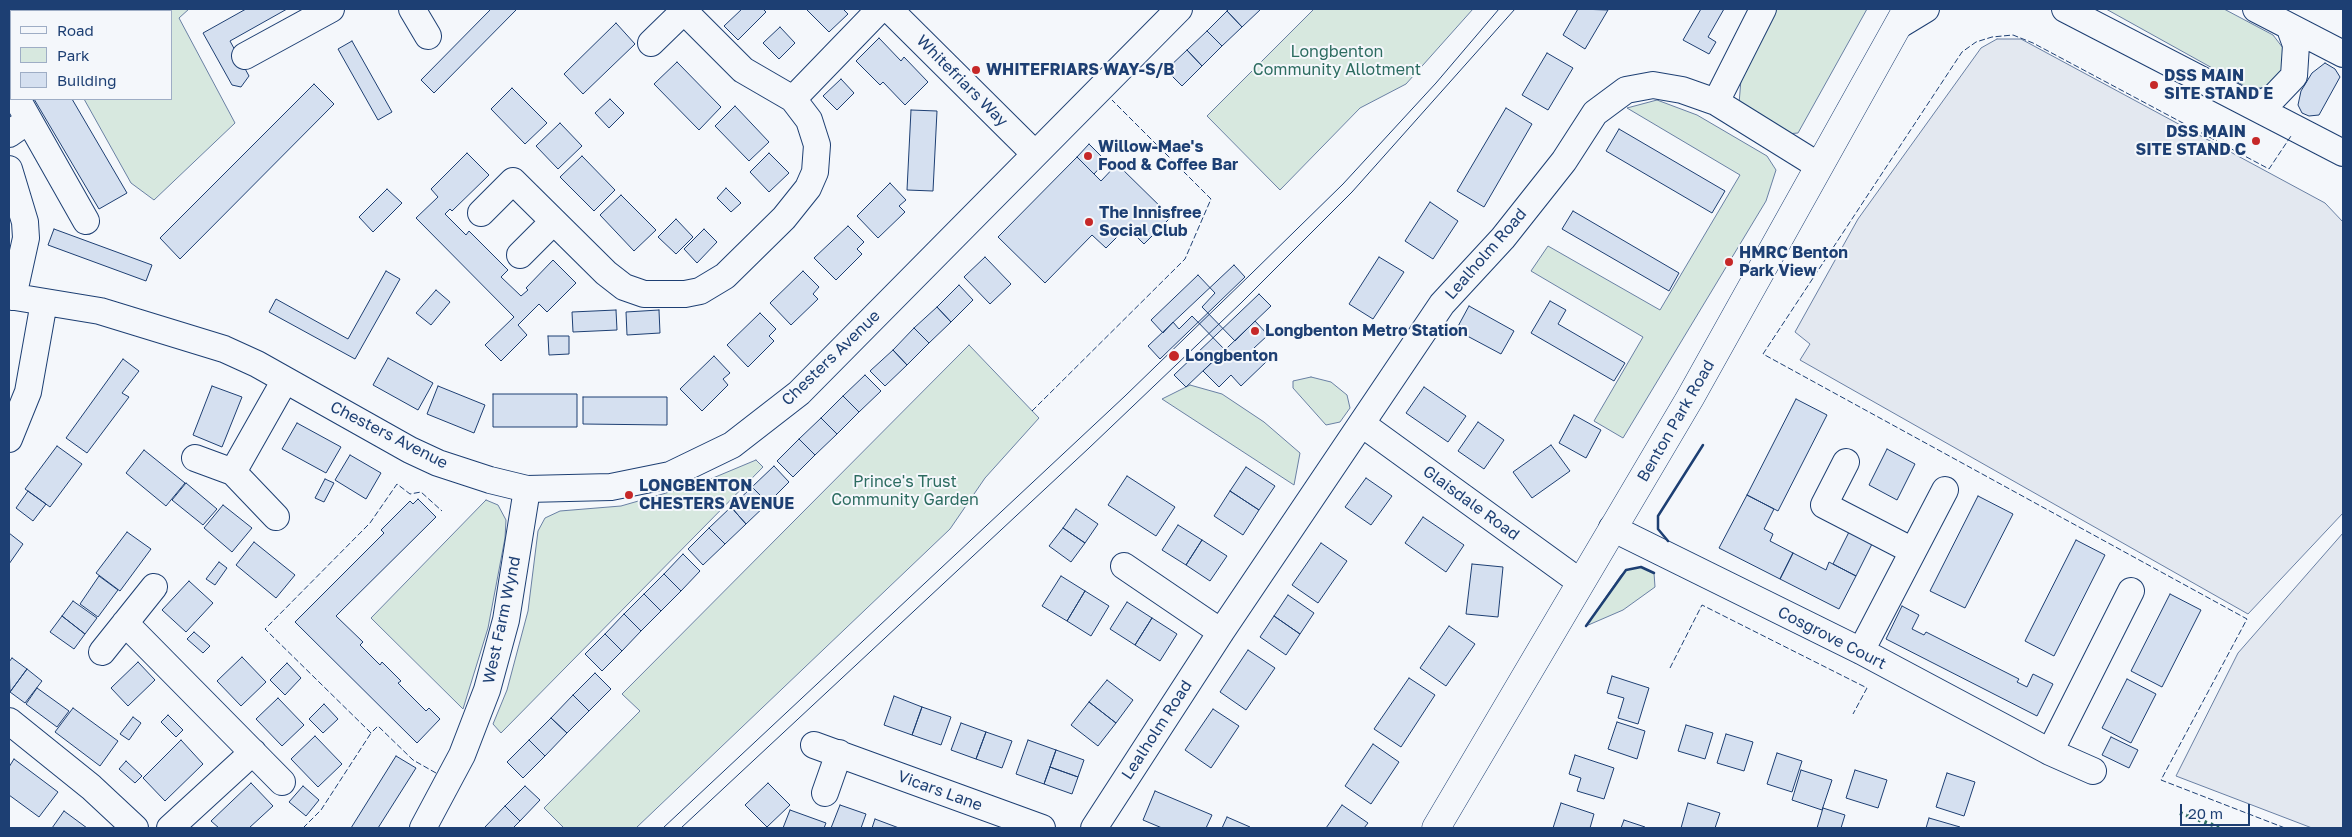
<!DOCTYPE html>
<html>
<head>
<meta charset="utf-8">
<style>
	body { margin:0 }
	#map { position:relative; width:2352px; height:837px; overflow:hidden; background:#f4f7fb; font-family:"Golos Text",sans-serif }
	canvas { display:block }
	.frame { position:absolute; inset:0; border:10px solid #1d3f73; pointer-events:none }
	.legend { position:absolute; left:10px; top:10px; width:162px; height:90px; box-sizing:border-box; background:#f4f7fb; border:1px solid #9eadc5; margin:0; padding:6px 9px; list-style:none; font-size:15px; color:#1d3f73 }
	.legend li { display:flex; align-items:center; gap:10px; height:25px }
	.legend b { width:25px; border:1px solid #9eadc5 }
	.scale { position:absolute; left:2180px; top:804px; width:70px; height:22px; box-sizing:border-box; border:2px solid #1d3f73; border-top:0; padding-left:6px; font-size:15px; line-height:18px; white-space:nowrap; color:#1d3f73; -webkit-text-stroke:4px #f4f7fb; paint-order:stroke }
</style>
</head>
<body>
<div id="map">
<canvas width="2352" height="837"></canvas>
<div class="frame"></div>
<ul class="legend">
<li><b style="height:6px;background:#f4f7fb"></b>Road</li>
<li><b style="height:14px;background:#d7e8df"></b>Park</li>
<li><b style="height:14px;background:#d5e0f0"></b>Building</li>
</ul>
<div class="scale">20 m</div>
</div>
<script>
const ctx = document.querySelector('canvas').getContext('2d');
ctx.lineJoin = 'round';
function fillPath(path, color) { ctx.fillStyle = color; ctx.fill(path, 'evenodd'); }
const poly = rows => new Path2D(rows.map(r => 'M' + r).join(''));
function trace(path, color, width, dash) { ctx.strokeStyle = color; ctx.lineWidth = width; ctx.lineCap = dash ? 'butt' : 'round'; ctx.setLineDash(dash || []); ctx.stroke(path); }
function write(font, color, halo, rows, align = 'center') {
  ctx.font = font + ' "Golos Text",sans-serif'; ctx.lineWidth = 4; ctx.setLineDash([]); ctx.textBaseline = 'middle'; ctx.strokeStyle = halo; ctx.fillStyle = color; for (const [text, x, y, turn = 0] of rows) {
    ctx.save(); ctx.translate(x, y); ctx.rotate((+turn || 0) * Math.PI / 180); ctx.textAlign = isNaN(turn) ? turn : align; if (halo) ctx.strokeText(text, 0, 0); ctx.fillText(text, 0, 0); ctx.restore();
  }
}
const green = poly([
	[34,9,189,9,179,18,235,123,154,200,131,183,84,99,171,99,171,11,35,11,34,9],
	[1314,9,1473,9,1406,84,1360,108,1280,190,1207,116,1314,9],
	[1776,9,1867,9,1798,133,1786,134,1739,104,1741,79,1776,9],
	[2106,9,2224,9,2273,35,2283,48,2285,64,2279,78,2267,87,2250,89,2106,9],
	[1657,100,1697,115,1767,156,1776,170,1766,201,1623,438,1594,421,1643,337,1531,271,1548,246,1660,310,1740,175,1627,108,1657,100],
	[969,345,1039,418,985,478,950,529,636,828,564,828,544,808,640,711,622,694,969,345],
	[1311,377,1331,382,1347,395,1350,408,1340,422,1326,425,1293,388,1293,381,1311,377],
	[1190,385,1222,394,1264,422,1300,453,1294,485,1162,399,1190,385],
	[756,460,763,467,501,733,493,724,507,690,528,611,538,531,545,518,560,511,621,506,701,483,756,460],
	[486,500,498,505,506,520,505,538,488,628,463,709,371,618,486,500],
	[1641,567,1654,573,1655,587,1623,610,1586,626,1621,575,1626,570,1641,567]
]);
fillPath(green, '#d7e8df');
trace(green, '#687fa3', 1);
const parking = poly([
	[1997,39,2021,39,2325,203,2343,222,2343,513,2248,614,1800,360,1810,344,1795,332,1858,219,1981,48,1997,39],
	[2343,533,2343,828,2312,828,2176,776,2238,653,2343,533]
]);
fillPath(parking, '#e3e8f0');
trace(parking, '#687fa3', 1);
const building = poly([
	[14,9,19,9,21,11,11,11,11,60,9,56,9,12,14,9],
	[246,9,287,9,230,41,249,76,241,87,232,85,203,33,246,9],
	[491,9,517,9,434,93,421,80,491,9],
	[742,9,763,9,766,12,738,40,724,26,742,9],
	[806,9,843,9,848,14,829,32,806,9],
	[1229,9,1261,9,1242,27,1227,11,1229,9],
	[1578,9,1608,10,1585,49,1563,35,1578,9],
	[1701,9,1724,9,1708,37,1716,42,1709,54,1683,40,1701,9],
	[1227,11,1242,27,1222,46,1207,31,1227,11],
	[616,23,635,44,583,94,564,74,616,23],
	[780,27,795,43,779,59,763,43,780,27],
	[1207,31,1222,46,1202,66,1187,50,1207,31],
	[879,38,901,61,904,57,928,82,905,105,883,82,880,85,856,61,879,38],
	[352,41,392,112,378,120,338,49,352,41],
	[1187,50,1202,66,1182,86,1166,70,1187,50],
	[1547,53,1573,68,1548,110,1522,95,1547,53],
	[677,62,721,107,699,130,654,84,677,62],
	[2325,63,2335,69,2340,77,2319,115,2309,116,2302,113,2298,105,2301,91,2312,73,2325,63],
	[841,79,854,93,837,110,823,96,841,79],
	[314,84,334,104,180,259,160,238,314,84],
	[512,88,547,123,525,144,491,109,512,88],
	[34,99,72,99,127,193,99,209,34,99],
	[610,99,624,113,609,128,595,113,610,99],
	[735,106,769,142,749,161,715,126,735,106],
	[1506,108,1532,124,1484,207,1457,191,1506,108],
	[911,110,937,111,933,191,907,190,911,110],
	[560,123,582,146,558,169,536,146,560,123],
	[1619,129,1725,191,1712,213,1606,151,1619,129],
	[1089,144,1106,161,1094,174,1077,157,1089,144],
	[467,153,489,175,452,211,450,209,445,214,466,235,469,231,508,270,501,277,521,296,528,290,526,288,553,260,576,283,547,312,539,304,518,325,527,335,501,361,485,345,514,317,416,218,438,197,431,189,467,153],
	[769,153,789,173,769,192,750,172,769,153],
	[582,156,615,190,594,211,560,177,582,156],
	[1077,157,1101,181,1117,164,1171,217,1144,244,1127,227,1106,248,1092,235,1045,283,998,237,1077,157],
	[890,183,906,200,899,206,905,212,878,238,857,216,890,183],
	[726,188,741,203,731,212,717,198,726,188],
	[387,189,402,203,373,232,359,217,387,189],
	[621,195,656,230,634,251,600,215,621,195],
	[1430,202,1458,221,1433,259,1405,241,1430,202],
	[1573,211,1679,273,1669,291,1562,229,1573,211],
	[676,219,693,237,676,254,658,237,676,219],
	[848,226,864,242,857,249,862,254,836,280,814,258,848,226],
	[54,229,152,265,146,281,48,245,54,229],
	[704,229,717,242,697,263,684,249,704,229],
	[985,257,1011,284,990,304,964,277,985,257],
	[1379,257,1404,272,1373,319,1349,304,1379,257],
	[1234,265,1245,277,1160,359,1148,346,1234,265],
	[386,271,400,279,355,359,269,312,276,299,348,339,386,271],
	[803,271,819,287,813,294,818,299,791,325,770,303,803,271],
	[1198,275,1215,293,1202,307,1235,341,1255,321,1268,335,1254,348,1267,361,1241,386,1231,375,1219,387,1203,371,1225,350,1192,316,1179,329,1173,322,1163,333,1151,320,1198,275],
	[959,285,973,300,951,322,937,307,959,285],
	[436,290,450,302,431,325,416,313,436,290],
	[1259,294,1271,306,1186,387,1174,375,1259,294],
	[1550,301,1566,310,1558,324,1625,363,1614,381,1531,333,1550,301],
	[1469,306,1514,331,1501,354,1456,330,1469,306],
	[937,307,951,322,929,343,914,328,937,307],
	[616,310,617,330,573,332,572,312,616,310],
	[659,310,660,333,627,335,626,312,659,310],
	[760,313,776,329,769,336,774,341,748,367,727,345,760,313],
	[914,328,929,343,907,365,893,350,914,328],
	[548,336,569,336,569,354,549,355,548,336],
	[893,350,907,365,885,386,870,371,893,350],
	[714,356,730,373,723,379,728,385,702,411,680,389,714,356],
	[388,358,433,383,418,410,373,385,388,358],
	[123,359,139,371,122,393,129,397,87,453,66,438,123,359],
	[865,375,881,391,859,412,843,396,865,375],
	[212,386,242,397,222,447,193,435,212,386],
	[438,386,485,405,474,433,427,414,438,386],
	[1424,387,1466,416,1448,442,1406,413,1424,387],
	[493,394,577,394,577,427,493,427,493,394],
	[843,396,859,412,837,434,821,418,843,396],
	[583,397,667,397,667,425,583,424,583,397],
	[1796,399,1827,415,1778,511,1747,495,1796,399],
	[1574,415,1601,430,1586,458,1559,443,1574,415],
	[821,418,837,434,815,455,799,439,821,418],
	[1478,422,1504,440,1484,469,1458,451,1478,422],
	[297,423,341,447,326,473,282,449,297,423],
	[799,439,815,455,793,477,777,461,799,439],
	[1551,445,1570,471,1532,498,1513,472,1551,445],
	[57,446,82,464,50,507,25,489,57,446],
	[1887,449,1915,464,1897,500,1869,485,1887,449],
	[144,450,185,483,166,506,126,473,144,450],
	[350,455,381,473,366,499,335,480,350,455],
	[774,466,789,482,768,503,752,487,774,466],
	[1246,467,1275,486,1259,510,1230,491,1246,467],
	[1127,476,1175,507,1156,536,1108,505,1127,476],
	[1366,478,1392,496,1371,525,1345,507,1366,478],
	[325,479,334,483,324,502,315,498,325,479],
	[186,483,217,509,203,525,172,500,186,483],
	[752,487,768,503,746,524,731,507,752,487],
	[28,491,46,504,33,521,16,508,28,491],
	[1230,491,1259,510,1243,535,1214,516,1230,491],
	[1747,495,1774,509,1764,529,1773,534,1770,541,1793,553,1780,579,1719,548,1747,495],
	[1978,496,2013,514,1965,608,1930,591,1978,496],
	[418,499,436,517,336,616,363,642,360,645,380,665,382,662,401,681,398,683,426,711,429,708,440,719,417,743,295,622,384,533,381,530,410,501,413,504,418,499],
	[223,505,252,528,232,552,204,528,223,505],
	[731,507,746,524,725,544,709,528,731,507],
	[1076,509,1098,524,1085,543,1063,528,1076,509],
	[1423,517,1464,545,1446,572,1405,543,1423,517],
	[1178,525,1202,540,1186,565,1162,550,1178,525],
	[709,528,725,544,703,565,688,549,709,528],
	[1063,528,1085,543,1071,562,1049,546,1063,528],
	[1850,530,1873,542,1856,576,1833,564,1850,530],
	[127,532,151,549,120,591,96,573,127,532],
	[9,533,23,544,9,564,9,533],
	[1202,540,1227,556,1210,581,1186,565,1202,540],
	[2076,540,2105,555,2054,656,2025,641,2076,540],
	[254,542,295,575,276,598,236,565,254,542],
	[1321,543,1347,561,1318,603,1292,585,1321,543],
	[1793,553,1826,570,1829,562,1856,576,1839,609,1780,579,1793,553],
	[683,554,700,571,681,591,664,574,683,554],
	[219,562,227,568,215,585,206,579,219,562],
	[1472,564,1503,567,1498,617,1466,614,1472,564],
	[664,574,681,591,661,611,644,594,664,574],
	[99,576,118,590,98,617,80,604,99,576],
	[1061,576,1085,591,1067,621,1042,606,1061,576],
	[189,581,213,603,186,632,162,610,189,581],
	[1085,591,1109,606,1091,636,1067,621,1085,591],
	[644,594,661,611,641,631,624,614,644,594],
	[2170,594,2201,610,2162,687,2131,671,2170,594],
	[1288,595,1314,613,1300,634,1274,616,1288,595],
	[73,601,97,618,85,634,62,616,73,601],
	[1127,602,1152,618,1135,645,1110,629,1127,602],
	[1902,606,1919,615,1912,629,1924,635,1926,632,2019,679,2017,682,2027,687,2033,674,2053,684,2037,716,1886,639,1902,606],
	[624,614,641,631,622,651,605,634,624,614],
	[62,616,85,634,74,649,50,632,62,616],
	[1274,616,1300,634,1286,655,1260,637,1274,616],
	[1152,618,1177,634,1160,661,1135,645,1152,618],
	[1449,626,1475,644,1446,686,1420,668,1449,626],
	[194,632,210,646,203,653,187,639,194,632],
	[605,634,622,651,602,671,585,654,605,634],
	[1248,650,1275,668,1246,710,1220,692,1248,650],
	[242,657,266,682,241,706,217,681,242,657],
	[12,658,27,669,10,692,9,662,12,658],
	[138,662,155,680,128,706,111,688,138,662],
	[287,663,301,678,285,695,270,680,287,663],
	[27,669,42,681,25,703,10,692,27,669],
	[595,673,611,689,589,711,573,695,595,673],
	[1612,676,1649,688,1638,724,1618,718,1624,698,1607,693,1612,676],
	[1409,678,1435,695,1401,747,1374,729,1409,678],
	[2127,679,2156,694,2131,743,2102,728,2127,679],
	[1107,680,1133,700,1116,723,1089,702,1107,680],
	[37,688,69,711,57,727,26,704,37,688],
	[573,695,589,711,567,733,551,718,573,695],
	[894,696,922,707,912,735,884,725,894,696],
	[278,698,304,725,282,746,256,719,278,698],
	[1089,702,1116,723,1098,746,1071,725,1089,702],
	[324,704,338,719,323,733,309,719,324,704],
	[922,707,951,717,941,745,912,735,922,707],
	[73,708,118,741,100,766,55,732,73,708],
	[1213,709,1239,726,1211,768,1185,750,1213,709],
	[168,715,183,730,176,737,161,722,168,715],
	[133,717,141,723,129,740,120,734,133,717],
	[551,718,567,733,545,756,529,740,551,718],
	[1617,722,1645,731,1637,759,1608,749,1617,722],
	[961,723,986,732,976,759,951,750,961,723],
	[1686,725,1713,733,1705,759,1678,751,1686,725],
	[986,732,1012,741,1002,768,976,759,986,732],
	[1726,734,1753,742,1744,771,1717,763,1726,734],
	[315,736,342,764,318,787,291,759,315,736],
	[2111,737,2138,750,2129,768,2102,755,2111,737],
	[181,740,203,764,165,801,143,778,181,740],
	[529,740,545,756,523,778,507,762,529,740],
	[1028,740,1056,750,1044,784,1016,774,1028,740],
	[1373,744,1399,762,1371,804,1345,786,1373,744],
	[1056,750,1084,760,1078,777,1050,767,1056,750],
	[1777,753,1802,761,1792,792,1767,784,1777,753],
	[1575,755,1614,768,1604,799,1577,791,1581,778,1569,774,1575,755],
	[396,756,416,768,378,828,351,828,396,756],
	[14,759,58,792,39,817,9,795,9,767,14,759],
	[126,761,142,776,135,783,119,769,126,761],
	[1050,767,1078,777,1072,794,1044,784,1050,767],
	[1801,770,1832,780,1822,810,1792,800,1801,770],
	[1855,770,1887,780,1878,808,1846,798,1855,770],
	[1947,773,1975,782,1964,816,1936,807,1947,773],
	[251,783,273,806,249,828,219,828,211,821,251,783],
	[768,783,790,805,767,827,745,805,768,783],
	[303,786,319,800,306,816,289,802,303,786],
	[525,786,540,800,520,821,505,806,525,786],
	[1155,791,1212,815,1206,828,1162,828,1143,820,1155,791],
	[1561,803,1594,814,1590,828,1553,828,1561,803],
	[1688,803,1720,813,1715,828,1681,828,1688,803],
	[840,805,866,814,861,828,831,828,840,805],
	[1342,805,1368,823,1364,828,1326,828,1342,805],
	[505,806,520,821,513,828,486,828,485,827,505,806],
	[1823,808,1845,815,1841,828,1817,828,1823,808],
	[790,810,826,823,824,828,783,828,790,810],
	[64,811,87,828,52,828,64,811],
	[1227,817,1250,827,1249,828,1222,828,1227,817],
	[1929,818,1960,827,1960,828,1926,828,1929,818],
	[875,819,899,828,872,828,875,819],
	[1624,820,1645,827,1645,828,1621,828,1624,820]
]);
fillPath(building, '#d5e0f0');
trace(building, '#1d3f73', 1);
const minor = poly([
	[412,9,428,36],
	[889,9,1035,154],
	[2065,9,2343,153],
	[2256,9,2343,54],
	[1898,26,1926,9],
	[651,43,686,9],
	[245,56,331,9],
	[17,99,86,221],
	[793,99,880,9],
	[1716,102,1763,9],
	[2253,106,2273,98,2294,76,2296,45,2289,26],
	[9,134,29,120],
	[9,169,25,222,26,238,13,297],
	[481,213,513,181,606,273,624,287,644,294,685,294,700,291,725,276,784,218,808,188,815,172,817,145,809,120,793,99,743,70,684,11],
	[520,255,553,222],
	[9,296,100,311,224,349,257,364,410,450,438,463,490,480,527,489,611,487,670,475,732,445,799,393,1179,9],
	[1362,424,1580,582],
	[9,439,28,392,44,302],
	[195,458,233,472,276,517],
	[1846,462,1824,505,1913,551],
	[233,472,285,380],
	[1612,528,1861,651,2050,752,2093,771],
	[1124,566,1221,632],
	[125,623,282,782],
	[1861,651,1945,490],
	[102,652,154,587],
	[9,721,91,787,135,828],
	[814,745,1042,828],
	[2050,752,2131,591],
	[825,793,839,753],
	[170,828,253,752],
	[423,828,462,755,487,690,506,620,527,489],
	[1094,828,1221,632,1442,304,1503,238,1564,161,1595,113,1626,90,1653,85,1682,90,1716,102,1819,166]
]);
const major = poly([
	[1436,828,1690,398,1907,9]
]);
trace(minor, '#1d3f73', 28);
trace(major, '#1d3f73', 29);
trace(minor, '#f4f7fb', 26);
trace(major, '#f4f7fb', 28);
trace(poly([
	[663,828,1125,396,1251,274,1343,184,1436,83,1499,9],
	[681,828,1089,448,1241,303,1352,192,1515,9]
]), '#1d3f73', 1);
trace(poly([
	[2180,813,2221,828]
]), '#2c6c60', 4, [2.5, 4]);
trace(poly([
	[1032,411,1185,259,1211,199,1112,100],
	[1670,668,1702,605,1867,688,1853,714],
	[436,773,413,760,378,726,371,733,265,629,370,523,397,484,410,494,421,492,442,511],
	[303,828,321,810,371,733],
	[2285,828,2161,780,2247,619,1763,354,1962,52,1976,42,1992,37,2013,35,2033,43,2269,169,2291,136]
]), '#1d3f73', 1, [6, 2.5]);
trace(poly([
	[1668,541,1658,529,1658,516,1703,445],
	[1586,626,1626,570,1641,567,1654,573]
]), '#1d3f73', 2.5);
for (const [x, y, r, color] of [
	[976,70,5,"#c62828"],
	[2154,85,5,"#c62828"],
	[2256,141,5,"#c62828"],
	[1088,156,5,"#c62828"],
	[1089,222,5,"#c62828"],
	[1729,262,5,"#c62828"],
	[1255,331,5,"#c62828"],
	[1174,356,6,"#c62828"],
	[629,495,5,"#c62828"]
]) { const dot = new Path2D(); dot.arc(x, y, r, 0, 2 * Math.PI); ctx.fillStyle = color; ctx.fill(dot); trace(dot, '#f4f7fb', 2); }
write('16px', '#2c6c60', '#f4f7fb', [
	["Longbenton",1337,52],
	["Community Allotment",1337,70],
	["Prince's Trust",905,482],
	["Community Garden",905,500]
]);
write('bold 16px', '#1d3f73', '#f4f7fb', [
	["WHITEFRIARS WAY-S/B",986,70],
	["DSS MAIN",2164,76],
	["SITE STAND E",2164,94],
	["DSS MAIN",2246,132,"right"],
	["SITE STAND C",2246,150,"right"],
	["Willow-Mae's",1098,147],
	["Food & Coffee Bar",1098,165],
	["The Innisfree",1099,213],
	["Social Club",1099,231],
	["HMRC Benton",1739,253],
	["Park View",1739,271],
	["Longbenton Metro Station",1265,331],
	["Longbenton",1185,356],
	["LONGBENTON",639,486],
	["CHESTERS AVENUE",639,504]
], 'left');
write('16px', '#1d3f73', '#f4f7fb', [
	["Whitefriars Way",962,81,45],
	["Lealholm Road",1486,254,-49],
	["Chesters Avenue",831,358,-44],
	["Benton Park Road",1676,421,-60],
	["Chesters Avenue",389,435,27],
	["Glaisdale Road",1471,503,36],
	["West Farm Wynd",502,620,-78],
	["Cosgrove Court",1832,638,27],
	["Lealholm Road",1157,730,-57],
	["Vicars Lane",940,791,20]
]);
</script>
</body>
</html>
